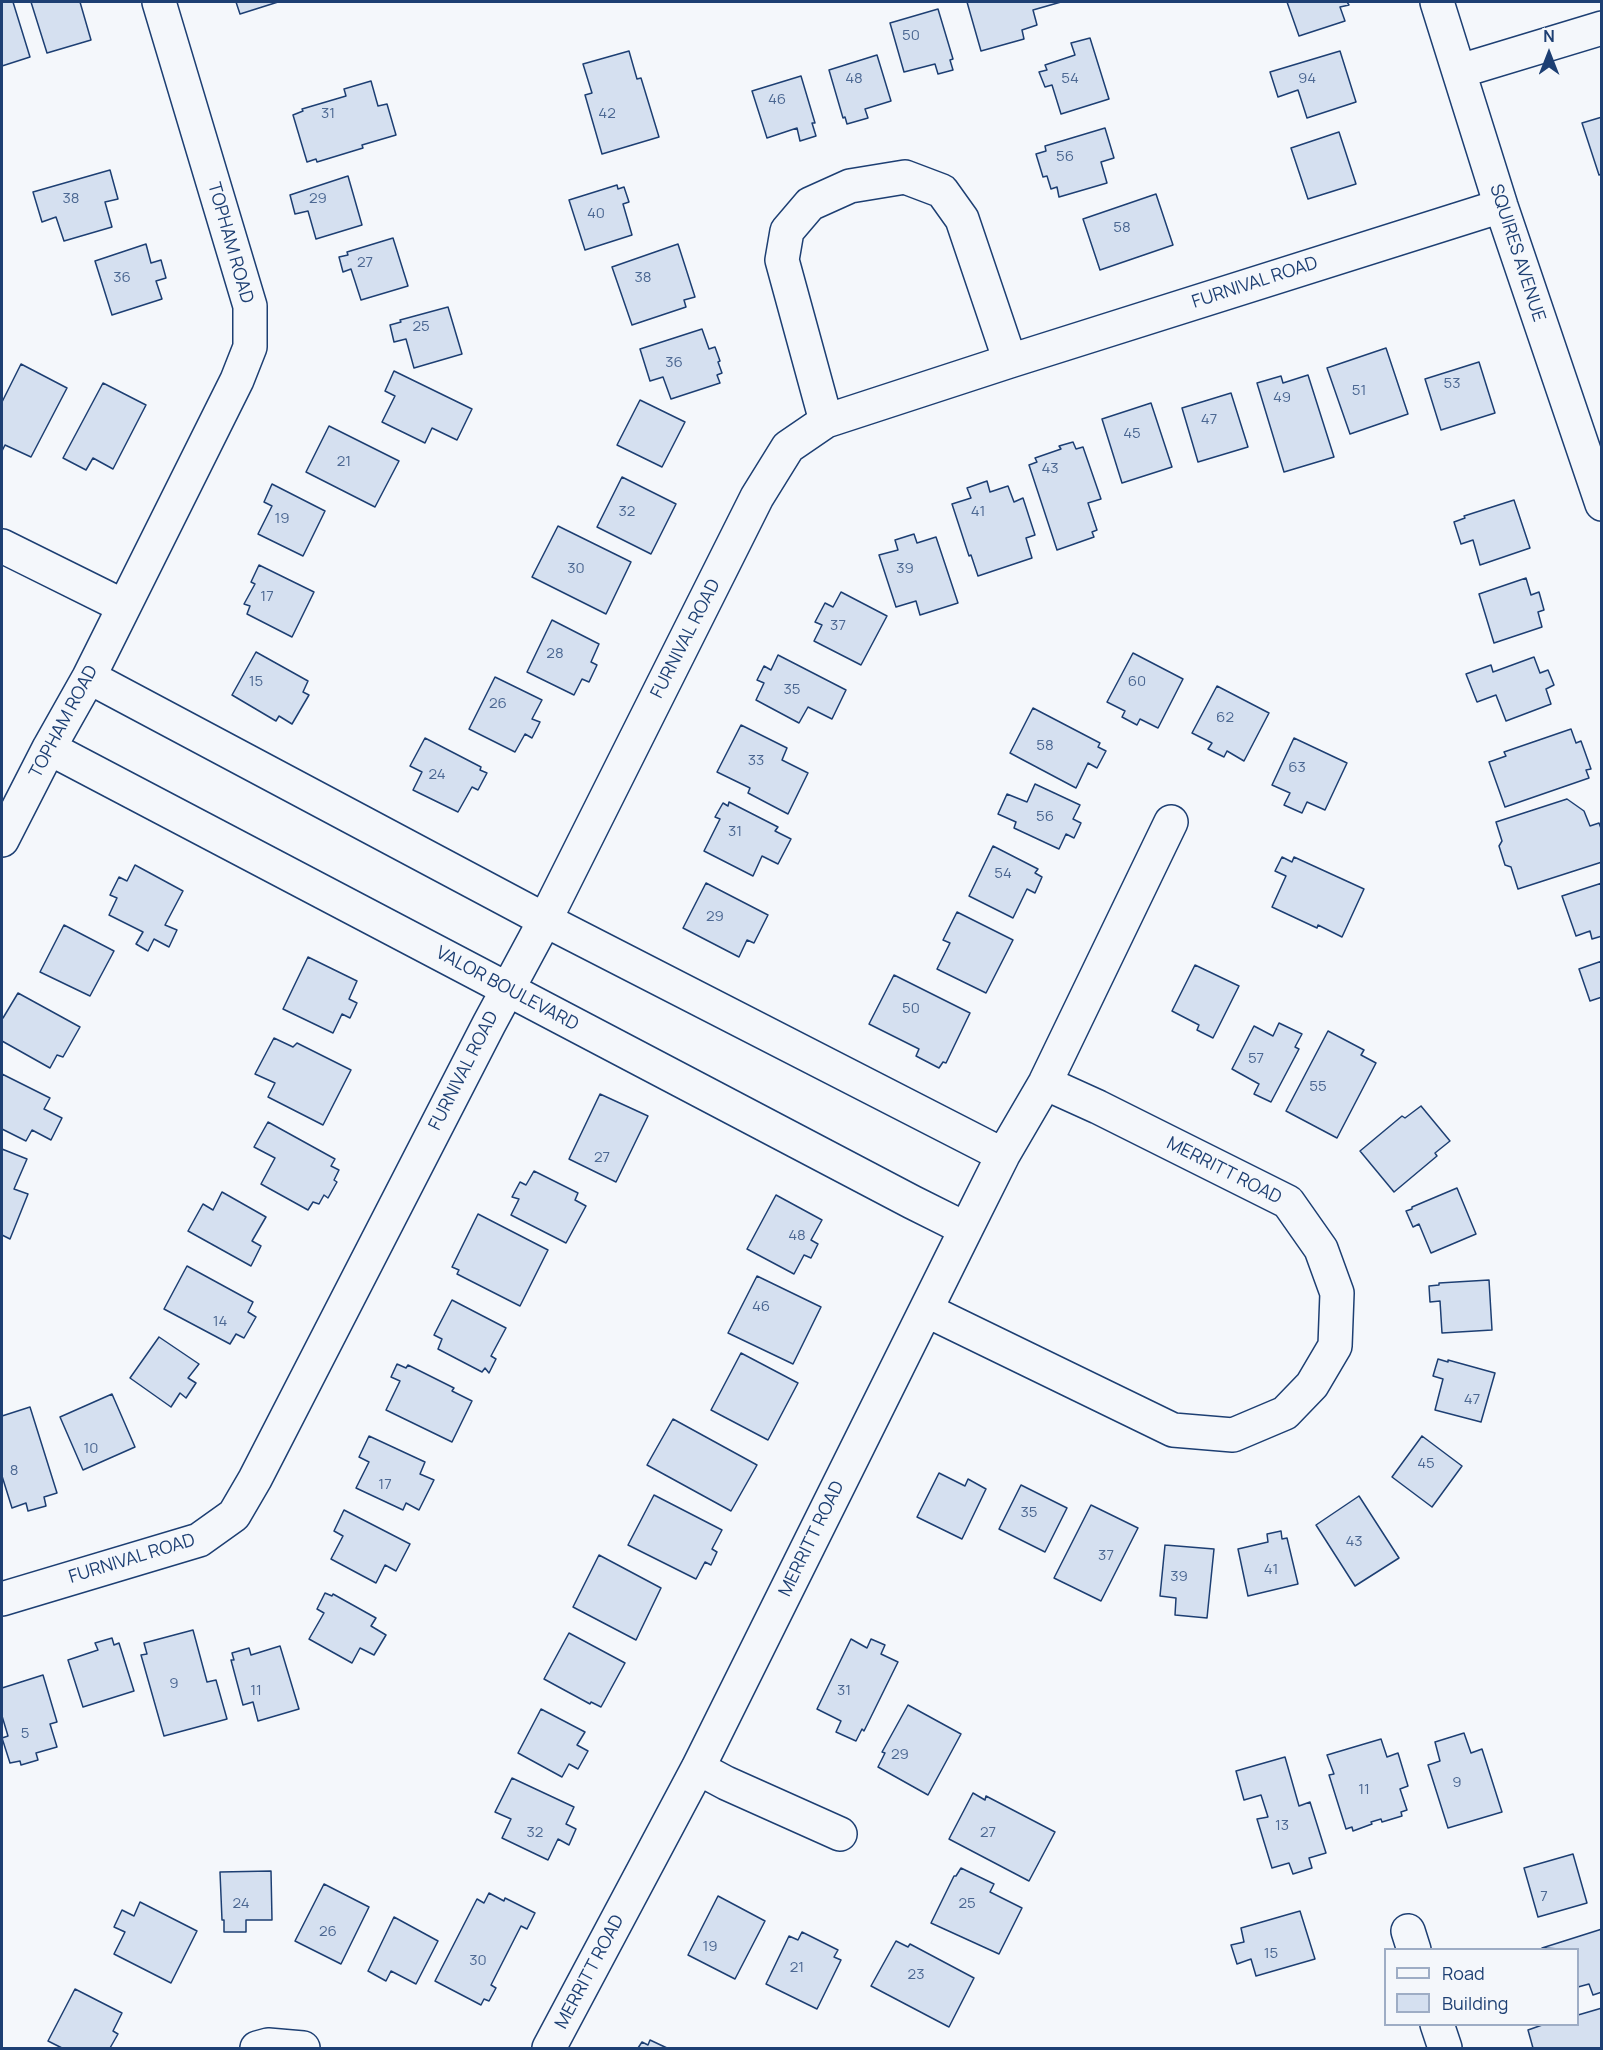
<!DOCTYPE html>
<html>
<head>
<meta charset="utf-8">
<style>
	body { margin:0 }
	#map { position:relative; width:1603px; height:2050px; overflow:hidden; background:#f4f7fb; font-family:Manrope,sans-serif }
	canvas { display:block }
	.frame { position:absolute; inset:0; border:3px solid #1d3f73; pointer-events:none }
	.legend { position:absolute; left:1384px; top:1948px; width:195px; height:78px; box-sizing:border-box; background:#f4f7fb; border:2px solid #9eadc5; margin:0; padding:8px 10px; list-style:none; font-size:18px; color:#1d3f73 }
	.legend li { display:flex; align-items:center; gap:12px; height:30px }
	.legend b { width:30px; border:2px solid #9eadc5 }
	.north { position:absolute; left:1519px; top:24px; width:60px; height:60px; -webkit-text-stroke:4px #f4f7fb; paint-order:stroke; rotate:0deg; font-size:16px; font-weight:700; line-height:24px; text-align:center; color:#1d3f73 }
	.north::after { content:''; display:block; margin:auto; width:21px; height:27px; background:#1d3f73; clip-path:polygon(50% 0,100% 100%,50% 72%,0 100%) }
</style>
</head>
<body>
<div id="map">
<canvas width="1603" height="2050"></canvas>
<div class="frame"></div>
<ul class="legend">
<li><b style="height:8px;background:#f4f7fb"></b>Road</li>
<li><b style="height:16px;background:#d5e0f0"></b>Building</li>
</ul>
<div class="north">N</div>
</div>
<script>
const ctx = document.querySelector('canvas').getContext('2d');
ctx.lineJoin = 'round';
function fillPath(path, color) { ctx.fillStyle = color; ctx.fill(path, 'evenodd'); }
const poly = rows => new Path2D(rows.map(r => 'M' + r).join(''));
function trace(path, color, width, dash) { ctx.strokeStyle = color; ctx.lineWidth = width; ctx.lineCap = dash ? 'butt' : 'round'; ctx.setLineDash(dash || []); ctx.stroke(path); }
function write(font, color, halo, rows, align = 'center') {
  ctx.font = font + ' Manrope,sans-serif'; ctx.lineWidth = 4.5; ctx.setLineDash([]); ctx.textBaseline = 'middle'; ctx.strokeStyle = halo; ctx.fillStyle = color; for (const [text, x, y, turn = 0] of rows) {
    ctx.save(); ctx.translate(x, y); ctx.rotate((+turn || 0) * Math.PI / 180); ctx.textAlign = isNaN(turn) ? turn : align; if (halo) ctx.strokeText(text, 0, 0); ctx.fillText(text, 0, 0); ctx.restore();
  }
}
const building = poly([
	[2,2,13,2,30,57,2,66,2,2],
	[31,2,80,2,91,40,47,53,31,2],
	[236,2,278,2,240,14,236,2],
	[967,2,1061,2,1033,10,1037,25,1022,30,1024,39,981,51,967,2],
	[1287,2,1347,2,1349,5,1340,7,1345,21,1299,36,1287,2],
	[938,9,953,59,950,60,953,70,938,74,935,64,904,72,890,23,938,9],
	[1090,38,1109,99,1061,114,1052,85,1045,87,1039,72,1047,70,1045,65,1075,55,1071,43,1090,38],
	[629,51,637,79,641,78,659,137,602,154,585,95,592,93,583,64,629,51],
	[1340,51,1356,102,1307,118,1298,90,1278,97,1270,72,1340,51],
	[877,55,891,101,865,109,868,118,847,124,845,117,843,118,829,70,877,55],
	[801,76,815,123,812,123,816,136,800,141,797,128,767,138,752,91,801,76],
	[371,81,378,106,387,104,396,135,362,145,363,148,317,162,316,159,307,162,293,115,303,111,302,109,346,96,344,89,371,81],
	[1602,117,1602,174,1599,175,1582,123,1602,117],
	[1105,128,1114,158,1101,162,1107,183,1059,197,1057,187,1051,189,1047,176,1043,177,1036,154,1046,151,1045,146,1105,128],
	[1339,132,1356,184,1308,199,1291,148,1339,132],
	[110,170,118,199,105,202,112,227,64,241,56,217,42,222,33,192,110,170],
	[348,176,362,225,316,239,308,211,295,214,290,195,348,176],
	[617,185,618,189,624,187,629,202,623,204,632,235,585,250,569,200,617,185],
	[1156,194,1173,245,1100,270,1083,219,1156,194],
	[393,238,408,286,361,300,351,269,343,272,339,257,348,255,347,252,393,238],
	[146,244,151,263,161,260,166,278,156,281,162,299,112,315,95,261,146,244],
	[678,244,695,297,684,300,686,307,632,325,612,267,678,244],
	[448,307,462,354,414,368,406,339,394,342,390,325,401,322,400,320,448,307],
	[702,329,709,349,715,347,720,361,718,362,722,373,717,375,720,383,671,399,663,377,650,381,640,349,702,329],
	[1386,348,1408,414,1350,434,1327,368,1386,348],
	[1479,362,1495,413,1441,430,1425,379,1479,362],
	[21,364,67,388,31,457,5,445,2,451,2,402,21,364],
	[394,371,472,409,457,440,432,428,425,443,382,422,395,396,385,391,394,371],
	[1308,375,1334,457,1284,472,1257,383,1281,376,1283,383,1308,375],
	[103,383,146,405,113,469,93,458,86,470,63,458,103,383],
	[1231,393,1248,447,1198,462,1182,408,1231,393],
	[640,400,685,422,662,467,617,445,640,400],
	[1151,403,1172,467,1122,483,1102,419,1151,403],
	[329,426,399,461,375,507,306,472,329,426],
	[1073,442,1076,449,1083,447,1101,499,1088,503,1097,530,1092,532,1094,537,1057,550,1029,465,1037,462,1035,458,1061,449,1059,446,1073,442],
	[622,477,676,504,651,554,597,527,622,477],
	[987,481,990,492,1008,486,1014,502,1023,498,1035,535,1026,538,1032,558,978,576,971,555,969,556,952,504,971,498,967,488,987,481],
	[272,484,325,511,303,556,258,534,272,506,264,502,272,484],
	[1514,500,1530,548,1480,565,1473,540,1461,544,1454,522,1465,518,1464,516,1514,500],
	[558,526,631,562,606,614,532,577,558,526],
	[914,534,917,543,936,537,958,603,920,615,916,601,896,607,879,555,898,550,895,540,914,534],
	[259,565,314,592,292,637,247,614,250,606,244,604,255,584,251,582,259,565],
	[1526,578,1531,595,1539,592,1544,610,1538,612,1542,627,1494,643,1479,594,1526,578],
	[841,592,887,616,861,665,814,641,822,625,815,622,825,603,833,607,841,592],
	[552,620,599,644,591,662,597,665,589,682,582,679,574,695,527,672,552,620],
	[256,652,308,681,303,692,309,695,292,724,279,716,276,721,232,695,256,652],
	[1133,653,1183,679,1158,728,1140,719,1137,725,1122,717,1125,711,1107,702,1133,653],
	[778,655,846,690,832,719,808,707,799,723,756,700,764,683,757,680,764,666,771,670,778,655],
	[1534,657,1540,673,1548,670,1554,685,1546,689,1551,704,1506,721,1496,695,1477,702,1466,674,1491,665,1493,672,1534,657],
	[495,677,542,700,532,719,540,722,532,738,525,734,515,752,469,729,495,677],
	[1217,686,1269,713,1244,761,1227,751,1224,757,1208,749,1212,743,1192,733,1217,686],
	[1033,708,1100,743,1098,747,1106,751,1097,768,1088,763,1076,788,1010,753,1033,708],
	[741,725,787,748,782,760,808,773,788,814,748,793,750,788,717,772,741,725],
	[1571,729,1576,743,1581,741,1591,769,1586,770,1589,778,1505,807,1489,762,1506,756,1504,752,1571,729],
	[425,738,481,767,480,770,487,773,478,790,472,787,458,812,413,790,422,772,410,766,425,738],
	[1294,738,1347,763,1325,810,1307,802,1302,813,1284,805,1290,793,1272,785,1294,738],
	[1035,784,1080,805,1073,819,1081,823,1074,838,1066,834,1059,849,1014,828,1016,822,998,814,1007,794,1027,802,1035,784],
	[1567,799,1584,811,1590,826,1599,823,1602,831,1602,862,1518,889,1511,867,1505,865,1499,846,1502,841,1496,822,1567,799],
	[729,802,778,827,775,831,791,839,778,864,762,856,753,876,704,851,720,819,715,817,723,803,728,806,729,802],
	[993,846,1038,869,1035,873,1042,877,1035,893,1027,889,1013,918,969,896,993,846],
	[1282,857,1292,862,1294,857,1364,889,1342,937,1318,925,1317,928,1272,907,1286,876,1275,871,1282,857],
	[135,865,183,891,165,925,177,930,169,947,154,939,148,951,136,944,143,932,109,915,117,898,110,895,119,877,127,881,135,865],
	[706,883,768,915,754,943,747,940,739,957,683,928,706,883],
	[1602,883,1602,936,1592,939,1590,931,1576,936,1562,896,1602,883],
	[957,912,1013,940,986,993,937,969,950,943,943,940,957,912],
	[64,925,114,951,90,996,40,972,64,925],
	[308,957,357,981,349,999,357,1003,350,1018,342,1014,333,1033,283,1009,308,957],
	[1602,961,1602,997,1590,1001,1579,969,1602,961],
	[1195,965,1239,986,1213,1038,1197,1030,1199,1025,1172,1011,1195,965],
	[894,975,970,1013,946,1063,943,1062,939,1068,916,1056,919,1049,869,1024,894,975],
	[18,993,80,1027,63,1057,57,1055,50,1068,2,1041,2,1017,3,1018,18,993],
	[1279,1023,1302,1034,1295,1047,1299,1049,1271,1102,1254,1094,1259,1084,1232,1069,1254,1026,1273,1036,1279,1023],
	[1328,1031,1364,1050,1361,1055,1376,1063,1337,1138,1286,1111,1328,1031],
	[274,1038,293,1047,297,1043,351,1070,323,1125,268,1097,275,1083,255,1074,274,1038],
	[2,1074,50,1098,44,1109,62,1118,51,1140,32,1130,26,1141,2,1129,2,1074],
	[600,1094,648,1116,616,1182,569,1159,600,1094],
	[1421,1106,1450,1141,1435,1153,1437,1156,1394,1192,1360,1151,1402,1116,1405,1118,1421,1106],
	[268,1122,335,1159,331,1166,339,1170,334,1180,337,1182,328,1198,324,1195,319,1204,313,1202,308,1210,261,1184,275,1158,254,1147,268,1122],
	[2,1149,27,1159,14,1189,28,1194,10,1239,2,1235,2,1149],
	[534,1171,578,1193,575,1200,586,1206,566,1243,511,1215,519,1199,512,1197,520,1182,526,1185,534,1171],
	[1457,1188,1476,1234,1431,1253,1419,1224,1413,1227,1406,1211,1412,1209,1412,1207,1457,1188],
	[222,1192,266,1217,252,1241,261,1246,251,1266,188,1231,203,1204,213,1210,222,1192],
	[776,1195,822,1220,811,1240,818,1244,811,1258,804,1255,794,1274,747,1249,776,1195],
	[478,1214,548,1250,520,1306,457,1274,459,1270,452,1267,478,1214],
	[187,1266,253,1302,248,1312,256,1317,244,1338,236,1334,230,1344,164,1309,187,1266],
	[757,1276,821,1307,793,1364,728,1333,757,1276],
	[1489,1280,1492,1330,1442,1333,1440,1301,1430,1302,1429,1286,1439,1285,1439,1283,1489,1280],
	[452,1300,506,1328,491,1356,496,1359,489,1373,485,1368,482,1372,438,1349,442,1339,434,1335,452,1300],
	[159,1337,199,1364,188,1378,196,1383,186,1398,180,1393,171,1407,130,1378,159,1337],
	[741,1353,798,1383,768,1440,711,1410,741,1353],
	[1438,1359,1448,1362,1448,1360,1495,1373,1481,1422,1435,1410,1443,1379,1433,1376,1438,1359],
	[397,1364,406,1368,408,1365,454,1388,452,1391,472,1401,452,1442,386,1410,400,1381,391,1377,397,1364],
	[112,1394,135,1447,83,1470,60,1417,112,1394],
	[30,1407,57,1493,44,1497,46,1506,28,1511,26,1503,12,1508,2,1476,2,1416,30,1407],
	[673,1419,757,1465,731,1511,647,1465,673,1419],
	[369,1436,425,1462,420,1474,434,1480,419,1510,406,1503,403,1510,356,1488,369,1462,359,1457,369,1436],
	[1422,1436,1462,1466,1432,1507,1392,1477,1422,1436],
	[939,1473,965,1486,968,1479,986,1489,962,1539,917,1517,939,1473],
	[1021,1485,1067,1508,1045,1552,999,1529,1021,1485],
	[654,1495,722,1530,712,1549,717,1552,711,1565,705,1562,696,1579,628,1545,654,1495],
	[1359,1496,1399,1558,1355,1586,1316,1525,1359,1496],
	[1091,1505,1138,1528,1101,1601,1054,1578,1091,1505],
	[344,1510,410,1544,396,1571,385,1565,376,1583,331,1559,343,1536,334,1531,344,1510],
	[1281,1531,1282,1539,1287,1538,1298,1584,1248,1596,1238,1549,1268,1542,1267,1534,1281,1531],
	[1165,1545,1214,1549,1207,1618,1175,1615,1176,1598,1160,1596,1165,1545],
	[599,1555,661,1588,636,1640,573,1607,599,1555],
	[325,1593,332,1596,333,1594,376,1618,371,1626,386,1635,374,1655,360,1648,352,1663,309,1639,324,1613,317,1609,325,1593],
	[193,1630,207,1682,216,1680,227,1719,164,1736,141,1655,147,1654,144,1643,193,1630],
	[569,1633,625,1663,601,1707,591,1702,590,1704,544,1679,569,1633],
	[112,1638,114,1645,119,1643,134,1691,83,1707,68,1660,98,1650,95,1643,112,1638],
	[851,1639,867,1648,871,1639,885,1645,881,1654,898,1662,864,1731,862,1729,856,1741,836,1732,841,1721,817,1709,851,1639],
	[280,1646,299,1709,258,1721,253,1702,243,1705,231,1660,234,1660,232,1653,249,1648,251,1655,280,1646],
	[43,1675,57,1722,50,1724,57,1747,36,1753,38,1760,21,1765,20,1761,10,1763,2,1738,8,1736,2,1716,2,1688,43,1675],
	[908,1705,961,1734,928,1795,878,1767,885,1753,882,1752,908,1705],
	[541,1709,585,1732,577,1745,588,1751,578,1769,569,1764,562,1777,518,1753,541,1709],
	[1464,1733,1471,1753,1482,1749,1502,1812,1448,1828,1428,1765,1440,1761,1435,1742,1464,1733],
	[1381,1739,1387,1757,1398,1753,1408,1786,1400,1789,1407,1810,1401,1812,1402,1816,1382,1822,1381,1819,1371,1822,1372,1824,1353,1831,1352,1827,1346,1829,1329,1775,1334,1774,1327,1755,1381,1739],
	[1285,1757,1299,1806,1310,1802,1326,1853,1309,1858,1312,1868,1293,1874,1289,1863,1272,1868,1257,1819,1268,1817,1261,1795,1244,1800,1236,1771,1285,1757],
	[512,1778,574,1807,566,1824,576,1829,569,1845,558,1839,548,1860,502,1838,511,1819,495,1812,512,1778],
	[973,1793,985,1800,986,1796,1055,1832,1029,1881,949,1839,973,1793],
	[1573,1854,1587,1903,1538,1917,1524,1868,1573,1854],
	[961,1868,994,1884,990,1892,1022,1908,999,1954,931,1923,954,1876,956,1876,961,1868],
	[271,1871,272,1920,246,1920,246,1932,224,1932,224,1920,222,1920,220,1872,271,1871],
	[324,1884,369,1907,341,1964,295,1941,324,1884],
	[489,1893,504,1901,505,1898,535,1913,527,1929,521,1926,491,1985,496,1988,489,2001,484,1999,481,2005,435,1981,477,1899,484,1903,489,1893],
	[718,1896,765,1921,735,1979,688,1955,718,1896],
	[140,1902,197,1931,171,1983,114,1954,125,1932,114,1927,122,1910,134,1916,140,1902],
	[1300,1911,1315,1959,1256,1976,1251,1959,1237,1964,1231,1945,1244,1942,1241,1928,1300,1911],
	[394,1917,438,1941,416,1984,391,1971,386,1981,368,1971,394,1917],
	[1602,1929,1602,1992,1593,1995,1589,1984,1578,1987,1578,1950,1542,1948,1602,1929],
	[802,1932,838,1950,834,1957,841,1960,817,2009,766,1984,789,1936,798,1940,802,1932],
	[896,1941,908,1947,910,1944,974,1978,949,2027,871,1986,896,1941],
	[75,1989,122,2013,113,2031,118,2034,110,2048,62,2048,48,2041,75,1989],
	[1602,2008,1602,2048,1533,2048,1528,2030,1545,2024,1578,2024,1578,2015,1602,2008],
	[650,2040,667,2048,638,2048,642,2042,648,2045,650,2040]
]);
fillPath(building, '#d5e0f0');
trace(building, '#1d3f73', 1.5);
const minor = poly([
	[1437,2,1501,206,1602,504],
	[1460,71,1602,28],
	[826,421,782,260,787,231,810,204,850,186,905,177,942,191,962,219,1010,361],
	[2,546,123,606],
	[89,677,545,920,1003,1155],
	[49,748,912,1202,966,1229],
	[2,840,49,748,89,677,237,380,250,347,250,306,159,2],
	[926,1310,1173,1430,1233,1435,1285,1413,1312,1385,1335,1346,1337,1293,1321,1249,1288,1202,1098,1107,1045,1083],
	[2,1599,199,1540,234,1515,255,1479,489,1024,545,920,757,497,788,447,826,421,1010,361,1501,206],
	[698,1768,726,1783,840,1834],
	[1408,1931,1414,1950],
	[1437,2024,1445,2048],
	[257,2048,268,2045,303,2048],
	[549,2048,698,1768,966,1229,1003,1155,1045,1083,1171,822]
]);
trace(minor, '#1d3f73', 36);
trace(minor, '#f4f7fb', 33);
write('15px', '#4b6792', null, [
	["50",911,36],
	["48",854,79],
	["54",1070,79],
	["94",1307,79],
	["46",777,100],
	["31",328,114],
	["42",607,114],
	["56",1065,157],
	["38",71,199],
	["29",318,199],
	["40",596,214],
	["58",1122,228],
	["27",365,263],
	["36",122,278],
	["38",643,278],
	["25",421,327],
	["36",674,363],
	["53",1452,384],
	["51",1359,391],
	["49",1282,398],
	["47",1209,420],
	["45",1132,434],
	["21",344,462],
	["43",1050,469],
	["32",627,512],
	["41",978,512],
	["19",282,519],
	["30",576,569],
	["39",905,569],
	["17",267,597],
	["37",838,626],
	["28",555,654],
	["15",256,682],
	["60",1137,682],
	["35",792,690],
	["26",498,704],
	["62",1225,718],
	["58",1045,746],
	["33",756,761],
	["63",1297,768],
	["24",437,775],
	["56",1045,817],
	["31",735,832],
	["54",1003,874],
	["29",715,917],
	["50",911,1009],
	["57",1256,1059],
	["55",1318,1087],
	["27",602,1158],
	["48",797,1236],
	["46",761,1307],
	["14",220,1322],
	["47",1472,1400],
	["10",91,1449],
	["45",1426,1464],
	["8",14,1471],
	["17",385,1485],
	["35",1029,1513],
	["43",1354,1542],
	["37",1106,1556],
	["41",1271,1570],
	["39",1179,1577],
	["9",174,1684],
	["11",256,1691],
	["31",844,1691],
	["5",25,1734],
	["29",900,1755],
	["9",1457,1783],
	["11",1364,1790],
	["13",1282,1826],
	["32",535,1833],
	["27",988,1833],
	["7",1544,1897],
	["24",241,1904],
	["25",967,1904],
	["26",328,1932],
	["19",710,1947],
	["15",1271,1954],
	["30",478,1961],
	["21",797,1968],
	["23",916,1975]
]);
write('18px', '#1d3f73', '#f4f7fb', [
	["TOPHAM ROAD",230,243,74],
	["SQUIRES AVENUE",1517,253,72],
	["FURNIVAL ROAD",1255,283,-18],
	["FURNIVAL ROAD",686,639,-63],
	["TOPHAM ROAD",64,722,-62],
	["VALOR BOULEVARD",507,989,28],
	["FURNIVAL ROAD",464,1071,-63],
	["MERRITT ROAD",1224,1171,27],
	["MERRITT ROAD",812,1539,-64],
	["FURNIVAL ROAD",132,1559,-17],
	["MERRITT ROAD",590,1972,-62]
]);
</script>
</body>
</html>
